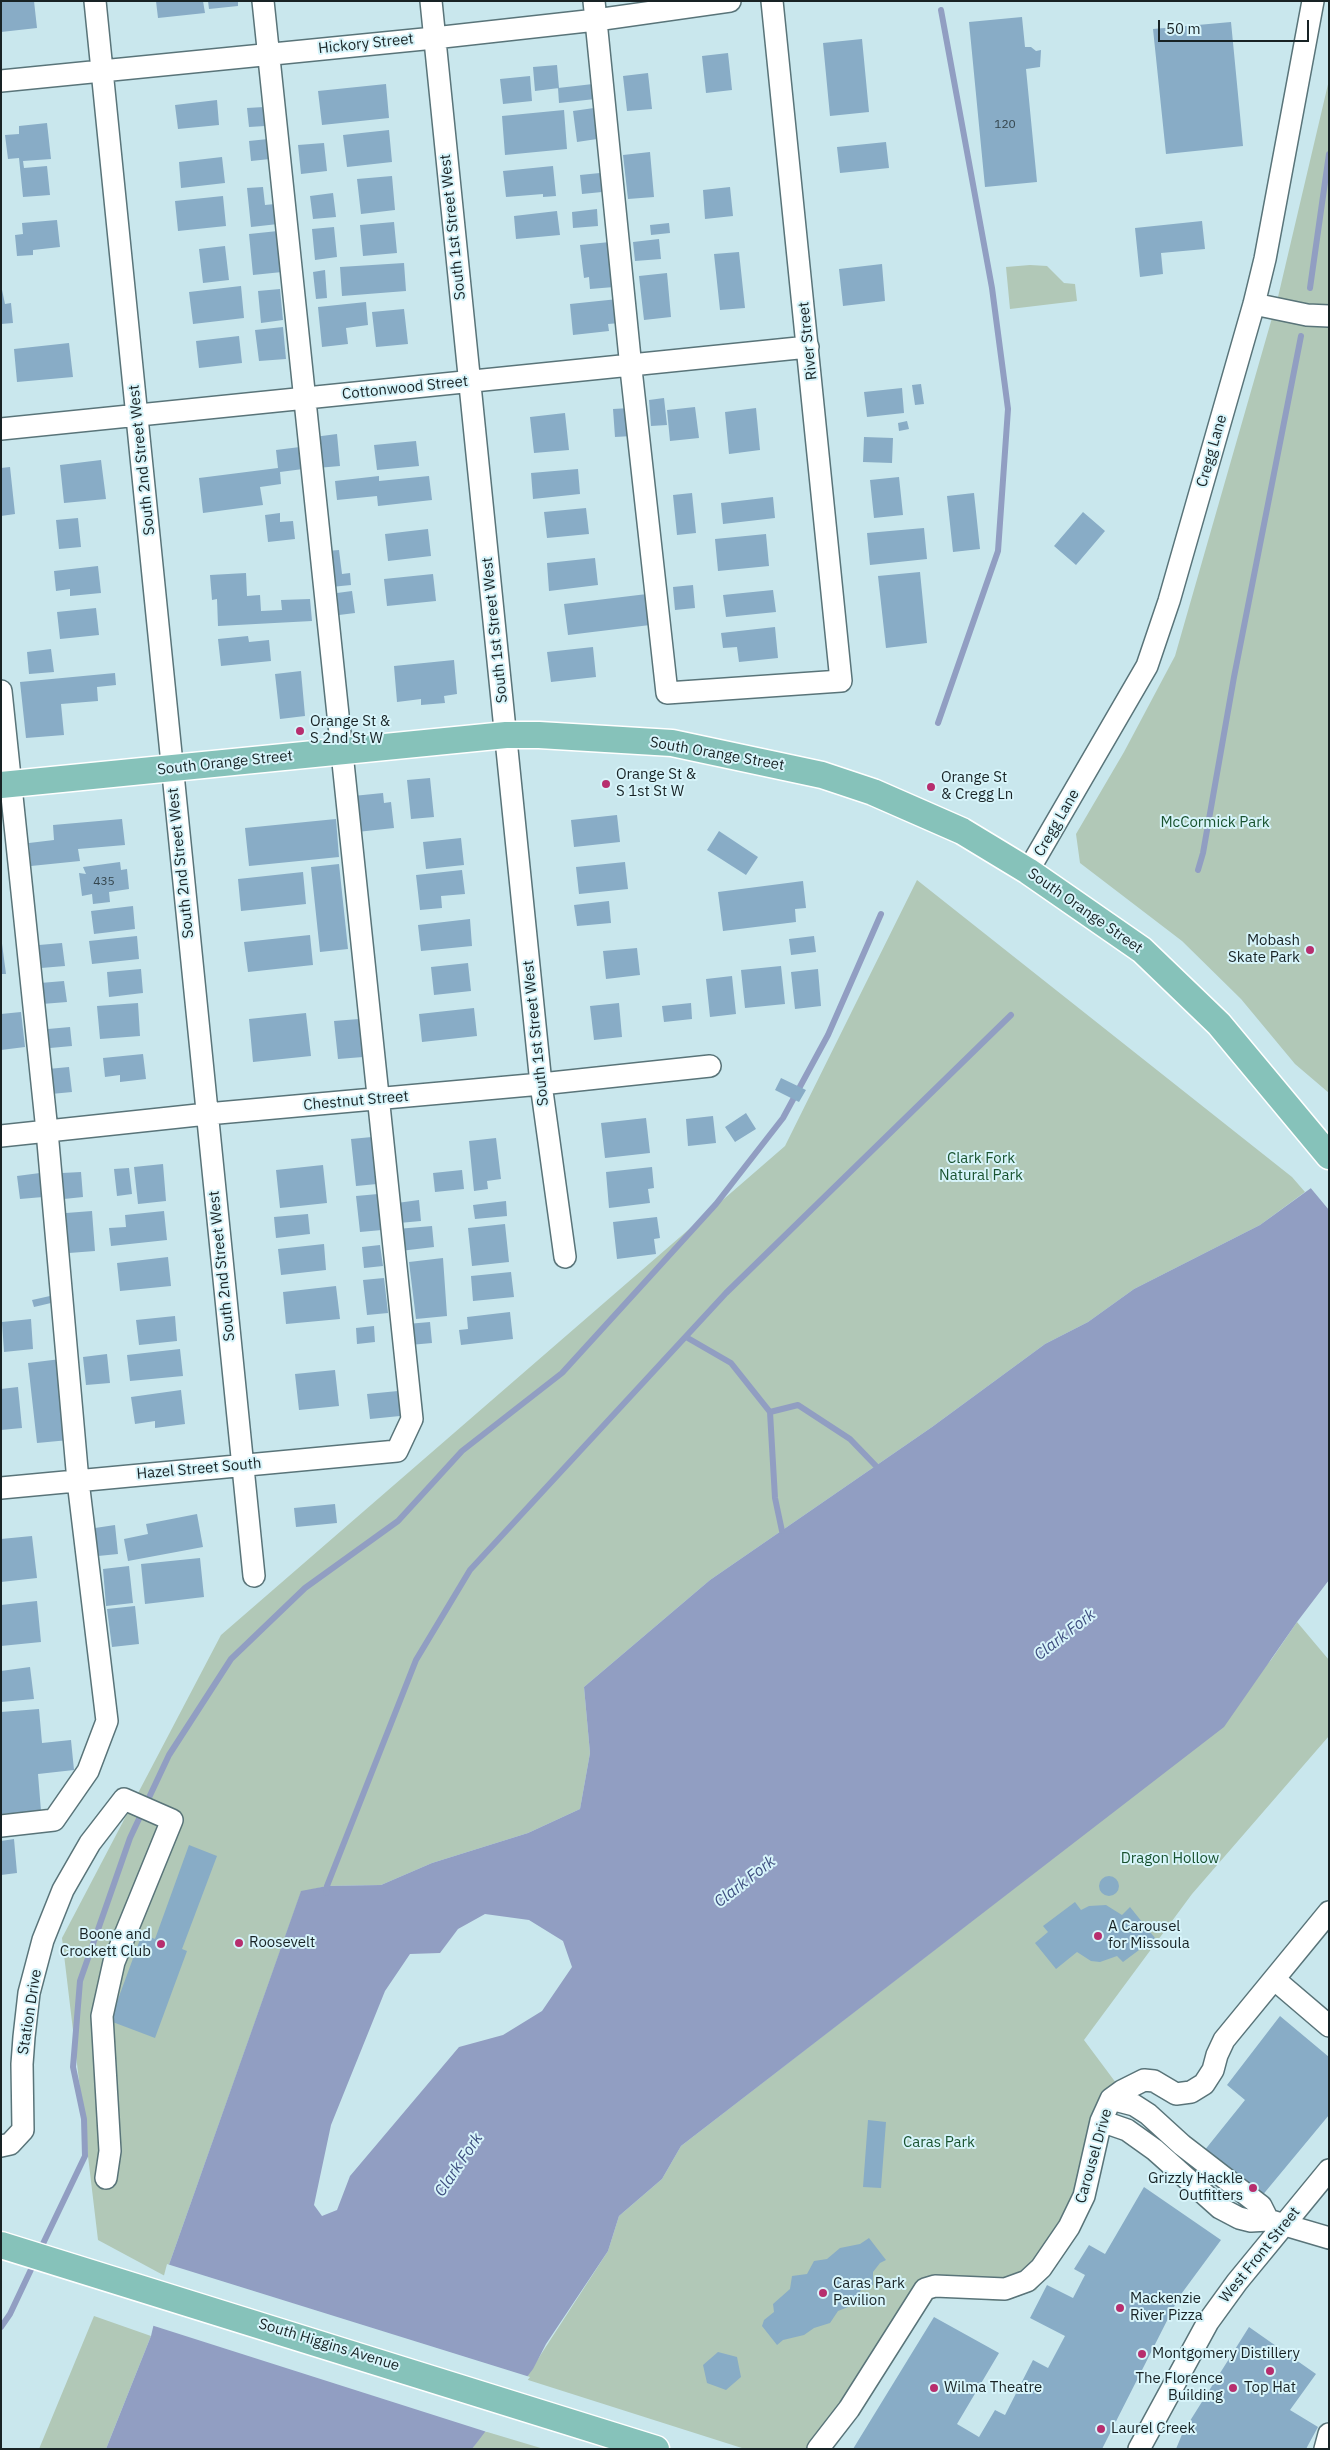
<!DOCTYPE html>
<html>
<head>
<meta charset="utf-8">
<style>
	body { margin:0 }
	#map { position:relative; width:1330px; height:2450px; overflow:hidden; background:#c9e7ed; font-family:"IBM Plex Sans",sans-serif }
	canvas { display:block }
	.frame { position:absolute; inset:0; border:2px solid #182325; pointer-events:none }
	.scale { position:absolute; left:1158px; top:20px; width:151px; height:22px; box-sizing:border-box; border:2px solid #182325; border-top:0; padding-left:6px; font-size:15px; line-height:18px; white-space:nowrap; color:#182325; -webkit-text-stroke:4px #d7f4fa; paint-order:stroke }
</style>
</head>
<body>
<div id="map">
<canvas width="1330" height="2450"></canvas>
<div class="frame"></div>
<div class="scale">50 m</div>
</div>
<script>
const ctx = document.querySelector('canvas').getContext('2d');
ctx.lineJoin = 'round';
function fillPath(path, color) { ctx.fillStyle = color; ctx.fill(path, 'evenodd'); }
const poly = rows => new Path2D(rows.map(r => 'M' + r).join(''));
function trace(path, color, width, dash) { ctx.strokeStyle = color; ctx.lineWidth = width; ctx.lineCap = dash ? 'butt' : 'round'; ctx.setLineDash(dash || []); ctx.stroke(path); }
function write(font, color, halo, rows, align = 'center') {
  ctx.font = font + ' "IBM Plex Sans",sans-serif'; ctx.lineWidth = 4; ctx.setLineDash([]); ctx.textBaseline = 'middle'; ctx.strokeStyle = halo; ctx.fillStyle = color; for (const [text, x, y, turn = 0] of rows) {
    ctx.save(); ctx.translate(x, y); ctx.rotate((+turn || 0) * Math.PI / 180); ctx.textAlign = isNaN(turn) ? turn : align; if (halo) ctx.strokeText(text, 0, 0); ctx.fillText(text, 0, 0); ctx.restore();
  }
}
fillPath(poly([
	[1329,80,1329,1093,1295,1064,1241,999,1182,941,1080,863,1076,834,1124,752,1175,656,1278,297],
	[1030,265,1047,266,1064,283,1075,284,1077,301,1010,309,1006,267],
	[917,880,1292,1177,1305,1192,1260,1225,1134,1289,1088,1322,1045,1344,932,1427,710,1580,584,1687,590,1753,580,1809,528,1833,432,1863,381,1885,327,1886,301,1892,165,2276,98,2240,62,1938,221,1635,785,1146],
	[1297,1622,1329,1660,1329,1736,1192,1894,1084,2040,1122,2091,1064,2251,1036,2290,1012,2299,1002,2301,940,2297,933,2299,818,2449,745,2449,525,2379,608,2251,619,2216,662,2179,681,2146,1120,1806,1271,1660],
	[94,2316,151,2336,106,2449,39,2449],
	[484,2431,544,2449,472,2449]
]), '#b1c8b7');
fillPath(poly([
	[1329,1175,1329,1580,1297,1622,1224,1727,681,2146,662,2179,619,2216,608,2251,546,2344,533,2369,472,2449,106,2449,151,2336,165,2276,301,1891,327,1886,381,1885,432,1863,528,1833,580,1809,590,1753,584,1687,710,1580,932,1427,1045,1344,1088,1322,1134,1289,1260,1225],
	[485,1914,529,1920,563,1941,572,1967,542,2011,503,2035,459,2047,350,2176,337,2210,322,2216,314,2205,331,2125,385,1991,410,1954,440,1953,458,1929]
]), '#919ec2');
fillPath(poly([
	[1329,1172,1329,1210,1309,1186],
	[167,2264,530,2377,487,2432,151,2325]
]), '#c9e7ed');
trace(poly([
	[1310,288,1329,154],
	[938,723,998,551,1008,409,992,288,941,10],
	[1198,870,1203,853,1234,677,1301,336],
	[686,1337,731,1363,770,1412,775,1498,782,1531],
	[770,1412,798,1405,850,1439,876,1466],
	[326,1893,327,1886,416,1660,470,1570,726,1293,1011,1015],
	[39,2252,85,2156,84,2119,73,2067,80,1981,130,1838,169,1755,231,1659,305,1588,398,1521,462,1451,562,1373,716,1204,783,1118,828,1035,881,914],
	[1,2327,10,2314,35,2261]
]), '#919ec2', 6);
fillPath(poly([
	[1,1,34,1,37,28,1,32],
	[156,1,203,1,205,13,158,18],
	[208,1,238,1,238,6,209,9],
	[1022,17,1025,47,1031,47,1036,51,1041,50,1040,67,1026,69,1037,182,985,187,969,22],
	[1231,22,1243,146,1166,154,1153,29],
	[862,39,869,112,830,116,823,43],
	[728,53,732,90,706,93,702,56],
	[557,65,559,88,535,91,533,67],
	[648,73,652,109,627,111,623,76],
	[530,76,532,101,503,104,500,79],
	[386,84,389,118,322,125,318,91],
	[593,84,595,99,559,103,558,88],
	[217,100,219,125,178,129,175,105],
	[264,107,265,126,249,127,247,108],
	[594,108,597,139,577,142,573,111],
	[564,110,567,149,505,155,502,116],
	[47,123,51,159,23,161,24,168,47,166,50,195,23,197,19,158,8,159,5,135,19,134,19,126],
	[389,130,392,162,347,167,343,135],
	[268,139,270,159,251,161,249,141],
	[886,142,889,168,840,173,837,147],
	[324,143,327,171,301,174,298,145],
	[650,152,654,197,628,199,623,155],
	[222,157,225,183,181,188,179,162],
	[553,166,556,196,543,197,543,194,506,197,503,171],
	[600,173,602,192,582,194,580,175],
	[392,176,395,210,361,214,357,179],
	[263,187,265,205,275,204,278,224,251,227,247,188],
	[730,187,733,216,705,219,703,190],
	[333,193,336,217,313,219,310,196],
	[223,196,226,226,178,231,175,201],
	[597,209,598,226,573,228,572,212],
	[557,211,560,235,516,239,514,216],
	[57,220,60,247,33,250,33,255,17,256,15,235,23,234,22,223],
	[1202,221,1205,249,1161,253,1163,274,1140,277,1135,228],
	[394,222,397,253,363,256,360,225],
	[669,223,670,233,651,235,650,225],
	[334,227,337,257,315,260,312,229],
	[278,231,282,272,253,275,249,234],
	[659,239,661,259,635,261,633,242],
	[610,242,614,287,590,289,589,277,584,278,580,245],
	[225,246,229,280,203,283,199,249],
	[739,252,745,308,720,310,714,254],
	[404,263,406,291,342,296,340,267],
	[882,264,885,301,843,306,839,269],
	[325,270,327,298,316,299,313,272],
	[667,273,671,317,644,320,639,276],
	[1,285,5,304,11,303,13,323,1,324],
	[241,286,244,318,193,324,189,292],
	[280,289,283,320,261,323,258,291],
	[618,299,620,323,608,324,609,331,573,335,570,304],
	[366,302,368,325,346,328,348,344,322,347,318,307],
	[404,309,408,344,376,347,372,312],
	[283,327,286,359,259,361,255,330],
	[239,336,242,363,199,368,196,341],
	[69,343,73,377,17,382,14,349],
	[921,384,924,404,915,405,912,385],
	[902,388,904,413,867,417,864,392],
	[664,398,667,425,651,426,649,400],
	[695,407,699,438,670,441,667,410],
	[630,408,632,436,615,437,613,409],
	[756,408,760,450,729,454,725,412],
	[565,413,569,450,534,453,530,417],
	[907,421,909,429,899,431,898,423],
	[337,434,340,466,317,468,314,437],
	[864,437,893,438,892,463,863,462],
	[416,441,419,466,377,470,374,445],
	[300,447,303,469,280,472,281,484,260,487,263,505,203,513,199,478,278,468,276,450],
	[101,460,106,499,64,503,60,465],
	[10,467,15,514,1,516,1,468],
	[578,469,580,494,533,499,531,473],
	[379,476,379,481,429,476,432,500,378,506,377,496,337,500,335,481],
	[899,477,903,515,874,518,870,480],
	[692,493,696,533,677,535,673,495],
	[974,493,980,549,953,552,947,496],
	[773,497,775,518,723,524,721,503],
	[586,508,589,534,547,538,544,512],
	[1083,512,1105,531,1076,565,1054,546],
	[280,513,280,522,293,521,295,539,268,542,265,515],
	[78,518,81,547,59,549,56,520],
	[924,528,927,559,870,565,867,533],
	[428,529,431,556,388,561,385,534],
	[766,534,769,566,718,571,715,539],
	[339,550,342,574,350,573,351,585,331,587,327,551],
	[595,558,598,585,549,591,547,563],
	[98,566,101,593,70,596,70,589,56,591,54,571],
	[920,572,927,643,886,648,878,576],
	[246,573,247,596,260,595,261,611,282,610,281,600,310,599,312,621,218,626,217,599,212,600,210,575],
	[433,574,436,601,387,606,384,579],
	[693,585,695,608,675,610,673,587],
	[773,590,776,612,726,617,723,595],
	[352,591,355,613,339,615,337,593],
	[647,594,650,625,568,635,564,604],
	[96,608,99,635,60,639,57,612],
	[775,627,778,658,739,662,737,647,723,648,721,633],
	[248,636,249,642,269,640,271,661,221,666,218,639],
	[593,647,596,677,551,682,547,652],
	[51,649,54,672,29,674,27,652],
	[454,660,457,694,444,696,445,703,421,705,421,699,397,702,394,666],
	[301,671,305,716,280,719,275,674],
	[115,673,116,685,97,687,98,701,61,704,64,735,26,738,20,682],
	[430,778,434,817,411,819,407,780],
	[383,793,384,803,391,802,394,828,357,832,353,796],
	[617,815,620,842,574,847,571,820],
	[122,819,125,845,78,849,80,861,31,866,29,843,54,840,53,825],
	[336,819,339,857,249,866,245,828],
	[719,831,758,857,746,875,707,850],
	[461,838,464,865,426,869,423,842],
	[120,862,121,870,127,869,129,889,109,892,110,902,93,904,92,894,82,896,79,873,86,874,83,867],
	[625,862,628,889,579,894,576,867],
	[339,864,348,949,320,952,311,867],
	[462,870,465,894,441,896,442,908,420,910,416,875],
	[303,872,306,904,241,911,238,879],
	[803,881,806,908,795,909,796,922,723,931,718,892],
	[609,901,611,923,577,926,574,905],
	[133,906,135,929,94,934,91,911],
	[470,919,472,946,421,951,418,925],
	[310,935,313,965,248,972,244,942],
	[1,936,6,974,1,974],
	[137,936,139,959,92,964,89,941],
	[814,936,816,952,791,955,789,939],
	[62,943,65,966,41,968,39,945],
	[637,948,640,975,606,979,603,951],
	[468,963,471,991,434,995,431,967],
	[781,966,785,1004,745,1008,741,970],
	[141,969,143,993,109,997,107,972],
	[818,969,821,1006,795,1009,791,972],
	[732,976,736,1014,710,1017,706,979],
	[64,981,67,1002,42,1004,40,983],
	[138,1003,140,1036,100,1039,97,1006],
	[619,1003,622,1037,594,1040,590,1006],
	[691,1003,692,1019,664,1022,662,1006],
	[474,1008,477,1036,422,1042,419,1014],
	[21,1012,25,1047,1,1050,1,1014],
	[306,1013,311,1056,253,1062,249,1019],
	[359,1019,363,1057,338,1059,334,1021],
	[70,1027,72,1046,50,1048,48,1029],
	[143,1054,146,1079,120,1082,120,1075,105,1077,103,1058],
	[69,1067,72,1092,51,1094,48,1069],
	[781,1078,806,1090,799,1102,775,1090],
	[746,1113,756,1129,735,1142,725,1127],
	[713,1116,716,1143,688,1146,686,1119],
	[646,1118,650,1153,605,1158,601,1123],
	[372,1137,377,1184,356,1186,351,1139],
	[496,1138,501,1179,487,1181,488,1189,474,1191,469,1141],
	[163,1164,166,1201,138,1204,134,1167],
	[323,1165,327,1203,280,1208,276,1170],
	[652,1167,654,1188,648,1189,650,1203,609,1208,606,1172],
	[129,1168,132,1194,117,1196,114,1169],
	[462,1170,464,1189,435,1192,433,1173],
	[81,1172,83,1197,64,1199,62,1173],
	[40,1173,43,1197,20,1199,17,1176],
	[378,1194,382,1230,360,1232,356,1196],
	[419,1200,421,1221,399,1223,397,1203],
	[506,1201,507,1216,475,1219,473,1205],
	[92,1211,95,1251,69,1253,66,1213],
	[164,1211,167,1240,111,1246,109,1228,126,1227,125,1215],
	[308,1214,310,1234,276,1238,274,1217],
	[657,1217,660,1238,654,1239,656,1254,617,1259,613,1222],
	[505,1224,509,1262,472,1266,468,1228],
	[432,1226,434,1247,400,1251,397,1229],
	[324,1244,326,1270,281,1275,278,1249],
	[380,1245,383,1266,364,1268,362,1247],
	[168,1257,171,1286,120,1291,117,1263],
	[443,1258,447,1316,416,1319,409,1262],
	[511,1272,514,1297,473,1301,471,1276],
	[384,1278,388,1313,367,1315,363,1280],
	[336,1286,340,1319,286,1324,283,1292],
	[50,1296,51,1303,34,1307,32,1300],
	[510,1312,513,1339,461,1345,459,1330,468,1329,467,1317],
	[175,1316,177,1341,139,1345,136,1320],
	[31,1319,33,1349,4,1352,2,1322],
	[430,1322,432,1343,410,1345,407,1324],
	[374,1326,375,1342,357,1344,356,1328],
	[180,1349,183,1376,130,1381,127,1355],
	[107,1354,110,1383,86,1385,83,1357],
	[61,1359,69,1440,37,1443,28,1363],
	[335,1370,339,1406,299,1410,295,1374],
	[18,1387,22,1428,1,1430,1,1389],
	[181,1390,185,1424,155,1428,155,1421,135,1424,131,1397],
	[398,1391,400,1416,370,1419,367,1394],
	[335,1504,337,1523,296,1527,294,1508],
	[197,1514,203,1547,128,1561,124,1539,148,1534,146,1524],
	[115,1525,118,1554,98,1556,95,1528],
	[32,1536,37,1578,1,1582,1,1539],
	[200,1558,204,1597,145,1604,141,1564],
	[129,1566,133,1603,106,1606,103,1569],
	[37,1601,41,1642,1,1646,1,1605],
	[135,1606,139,1644,112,1647,107,1609],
	[30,1667,34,1699,1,1702,1,1671],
	[39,1709,42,1743,71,1740,74,1770,38,1774,41,1811,2,1814,1,1712],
	[14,1839,17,1873,1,1875,1,1841],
	[189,1845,217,1856,182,1949,187,1951,155,2038,110,2021,142,1934,155,1939],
	'1099 1886a10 10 0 1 1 20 0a10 10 0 1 1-20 0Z',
	[1075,1902,1081,1910,1089,1906,1106,1905,1122,1915,1130,1907,1155,1938,1123,1962,1117,1956,1100,1962,1091,1961,1077,1952,1056,1969,1035,1943,1048,1932,1043,1926],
	[1280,2016,1329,2057,1329,2115,1261,2197,1204,2151,1245,2100,1227,2085],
	[868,2120,886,2122,881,2188,863,2187],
	[1144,2187,1221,2240,1179,2297,1102,2449,853,2449,934,2317,999,2353,957,2424,979,2437,995,2410,1005,2415,1033,2360,1048,2368,1065,2336,1030,2318,1047,2285,1073,2298,1085,2275,1074,2269,1089,2245,1105,2254],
	[869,2238,886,2260,880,2263,873,2272,873,2285,867,2285,861,2290,853,2305,838,2311,830,2323,814,2328,804,2335,783,2340,777,2345,762,2326,764,2320,774,2312,773,2304,790,2289,792,2276,807,2274,814,2261,827,2259,840,2248,860,2244],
	[1249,2327,1316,2374,1290,2410,1318,2427,1306,2449,1176,2449,1183,2432],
	[718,2352,737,2357,741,2377,726,2390,707,2383,703,2365]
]), '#88acc6');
const minor = poly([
	[95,1,254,1576],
	[431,1,541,1084,565,1257],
	[594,1,632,378,667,693,841,681,772,1],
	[1,81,434,38,596,20,730,1],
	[1254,304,1307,315,1329,316],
	[1,429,808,347],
	[1,691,47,1131,78,1481,107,1721,88,1771,54,1820,1,1826],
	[1028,871,1147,666,1169,601,1254,304,1265,259,1313,1],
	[1,1136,207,1114,541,1084,710,1066],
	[1,1488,397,1451,412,1419,263,1],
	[1274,1979,1329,2026],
	[1111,2099,1134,2105,1148,2114,1182,2145,1261,2206,1268,2220],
	[1101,2121,1127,2130,1155,2150,1220,2208,1239,2218,1251,2221,1268,2220,1329,2238],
	[1,2146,10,2144,23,2130,22,2064,24,2037,29,1993,43,1940,63,1890,90,1843,124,1799,172,1820,114,1962,102,2016,110,2151,106,2178],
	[818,2449,849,2409,925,2289,935,2286,1005,2289,1027,2281,1041,2268,1069,2227,1084,2196,1101,2121,1111,2099,1122,2091,1144,2080,1154,2081,1176,2094,1191,2092,1204,2084,1213,2070,1217,2055,1224,2040,1329,1912],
	[1139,2449,1208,2322,1237,2282,1329,2170],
	[1325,2449,1329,2434]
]);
const major = poly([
	[1,785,506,735,539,735,672,743,822,775,873,792,962,831,1028,871,1142,950,1219,1024,1329,1156],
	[1,2245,656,2449]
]);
trace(minor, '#597479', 24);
trace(major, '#fff', 29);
trace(minor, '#fff', 21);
trace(major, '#86c2ba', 26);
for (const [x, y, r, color] of [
	[300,731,5,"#b72e6e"],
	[606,784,5,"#b72e6e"],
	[931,787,5,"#b72e6e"],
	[1310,950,5,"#b72e6e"],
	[1098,1936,5,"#b72e6e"],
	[239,1943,5,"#b72e6e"],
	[161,1944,5,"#b72e6e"],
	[1253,2188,5,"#b72e6e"],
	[823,2293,5,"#b72e6e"],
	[1120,2308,5,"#b72e6e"],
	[1142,2354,5,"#b72e6e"],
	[1270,2371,5,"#b72e6e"],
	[934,2388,5,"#b72e6e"],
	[1233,2388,5,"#b72e6e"],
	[1101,2429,5,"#b72e6e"]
]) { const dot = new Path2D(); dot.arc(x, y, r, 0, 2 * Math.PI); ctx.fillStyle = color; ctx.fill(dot); trace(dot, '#d7f4fa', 2); }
write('12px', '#34454d', null, [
	["120",1005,125],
	["435",104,882]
]);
write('15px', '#182325', '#d7f4fa', [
	["Hickory Street",366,44,-6],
	["South 1st Street West",453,227,-96],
	["River Street",808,341,-96],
	["Cottonwood Street",405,388,-6],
	["Cregg Lane",1212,451,-74],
	["South 2nd Street West",142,460,-96],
	["South 1st Street West",495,630,-96],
	["South Orange Street",717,754,10],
	["South Orange Street",225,763,-6],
	["Cregg Lane",1057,823,-60],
	["South 2nd Street West",181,863,-96],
	["South Orange Street",1085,911,35],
	["South 1st Street West",536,1033,-96],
	["Chestnut Street",356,1101,-5],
	["South 2nd Street West",222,1266,-96],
	["Hazel Street South",199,1469,-5],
	["Station Drive",30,2012,-81],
	["Carousel Drive",1094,2156,-74],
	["West Front Street",1260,2255,-51],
	["South Higgins Avenue",329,2345,17]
]);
write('15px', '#182325', '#d7f4fa', [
	["Orange St &",310,722],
	["S 2nd St W",310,739],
	["Orange St &",616,775],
	["S 1st St W",616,792],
	["Orange St",941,778],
	["& Cregg Ln",941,795],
	["Mobash",1300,941,"right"],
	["Skate Park",1300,958,"right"],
	["A Carousel",1108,1927],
	["for Missoula",1108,1944],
	["Boone and",151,1935,"right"],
	["Crockett Club",151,1952,"right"],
	["Roosevelt",249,1943],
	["Grizzly Hackle",1243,2179,"right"],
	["Outfitters",1243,2196,"right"],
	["Caras Park",833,2284],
	["Pavilion",833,2301],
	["Mackenzie",1130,2299],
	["River Pizza",1130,2316],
	["Montgomery Distillery",1152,2354],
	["The Florence",1223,2379,"right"],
	["Building",1223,2396,"right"],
	["Wilma Theatre",944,2388],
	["Top Hat",1270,2388,"center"],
	["Laurel Creek",1111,2429]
], 'left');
write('15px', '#195330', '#d7f4fa', [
	["McCormick Park",1215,823],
	["Clark Fork",981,1159],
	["Natural Park",981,1176],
	["Dragon Hollow",1170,1859],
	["Caras Park",939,2143]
]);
write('italic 16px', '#3d4d7e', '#d7f4fa', [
	["Clark Fork",1065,1635,-38],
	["Clark Fork",745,1882,-38],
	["Clark Fork",459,2165,-56]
]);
</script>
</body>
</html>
